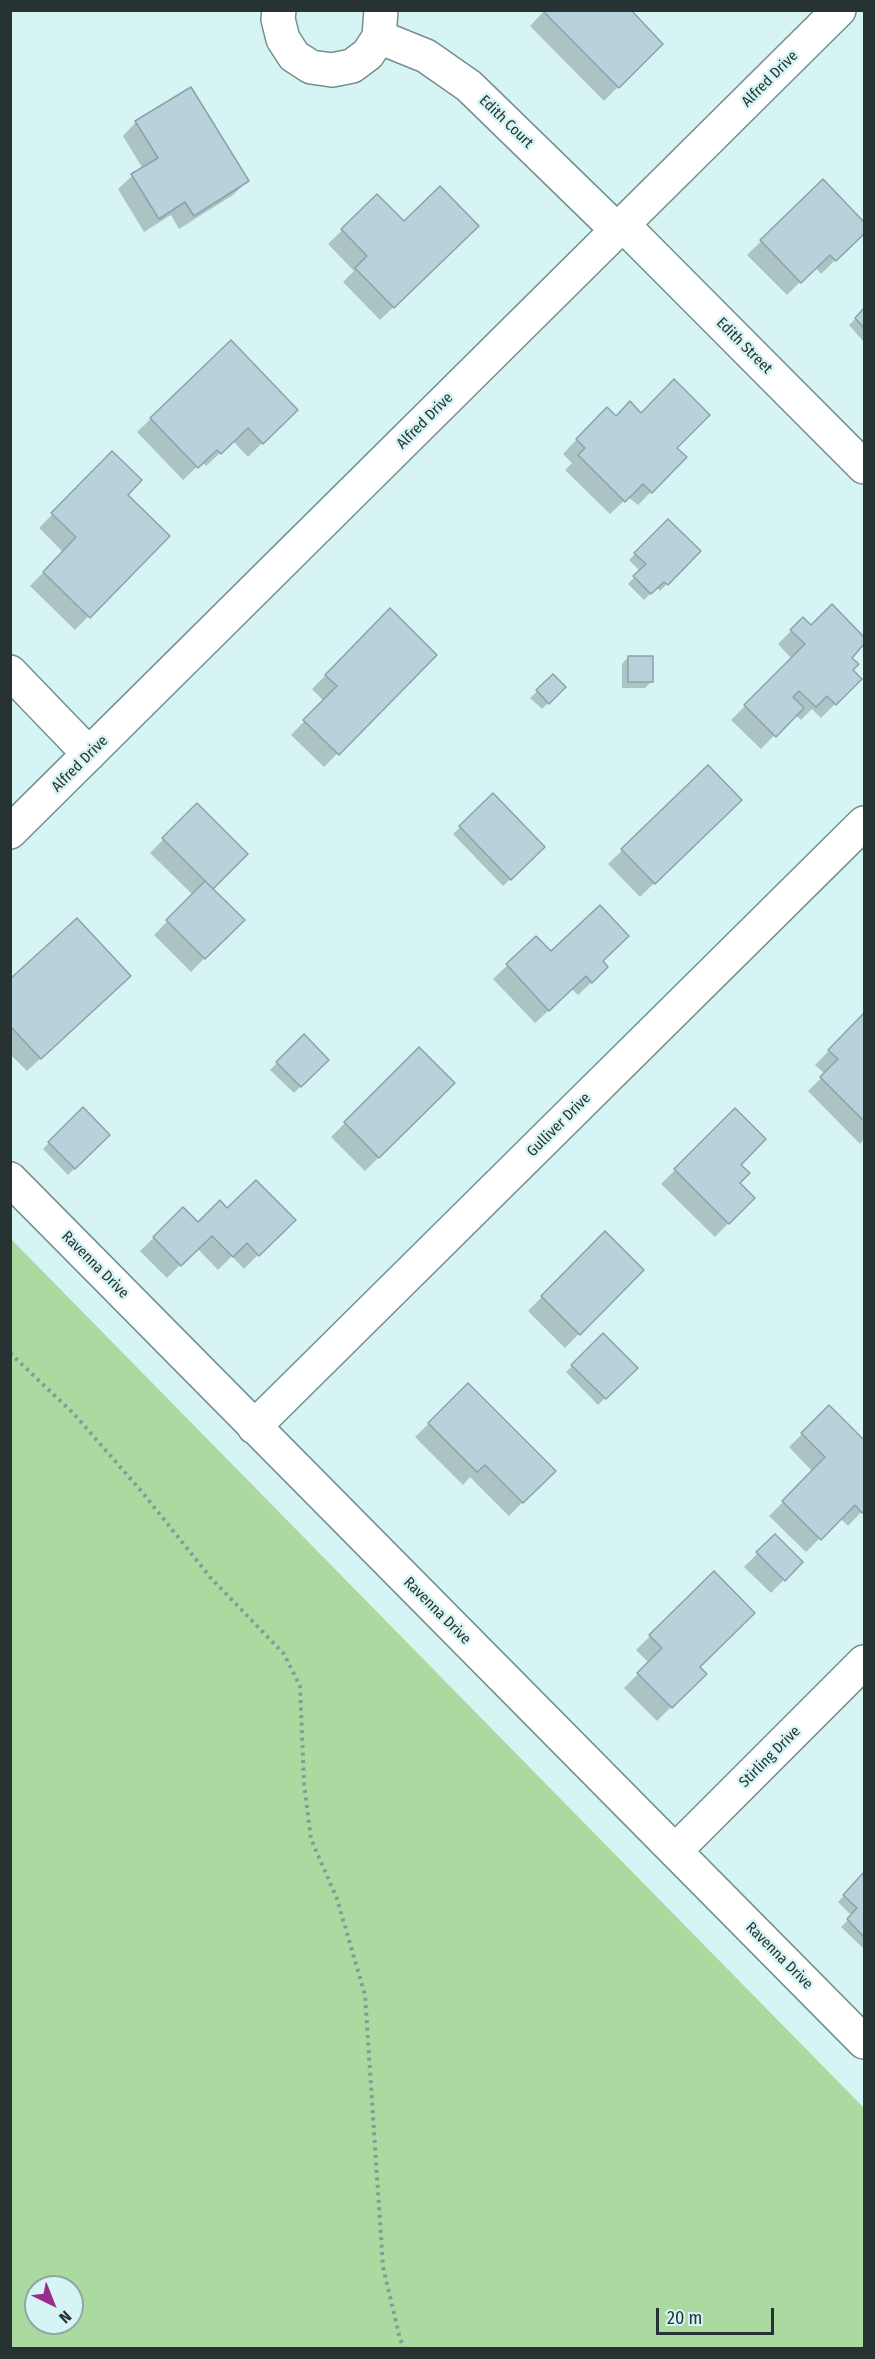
<!DOCTYPE html>
<html>
<head>
<meta charset="utf-8">
<style>
	body { margin:0 }
	#map { position:relative; width:875px; height:2359px; overflow:hidden; background:#d6f4f3; font-family:"Fira Sans Condensed",sans-serif }
	canvas { display:block }
	.frame { position:absolute; inset:0; border:12px solid #273333; pointer-events:none }
	.north { position:absolute; left:24px; top:2275px; width:60px; height:60px; box-sizing:border-box; background:#d6f4f3; border:2px solid #90a7a6; border-radius:50%; rotate:137deg; font-size:16px; font-weight:700; line-height:24px; text-align:center; color:#273333 }
	.north::after { content:''; display:block; margin:auto; width:21px; height:27px; background:#9a2c8c; clip-path:polygon(50% 0,100% 100%,50% 72%,0 100%) }
	.scale { position:absolute; left:656px; top:2308px; width:118px; height:27px; box-sizing:border-box; border:3px solid #273333; border-top:0; padding-left:8px; font-size:18px; line-height:21px; white-space:nowrap; color:#273333; -webkit-text-stroke:4px #d6f4f3; paint-order:stroke }
</style>
</head>
<body>
<div id="map">
<canvas width="875" height="2359"></canvas>
<div class="frame"></div>
<div class="north">N</div>
<div class="scale">20 m</div>
</div>
<script>
const ctx = document.querySelector('canvas').getContext('2d');
ctx.lineJoin = 'round';
function fillPath(path, color) { ctx.fillStyle = color; ctx.fill(path, 'evenodd'); }
const poly = rows => new Path2D(rows.map(r => 'M' + r).join(''));
function trace(path, color, width, dash) { ctx.strokeStyle = color; ctx.lineWidth = width; ctx.lineCap = dash ? 'butt' : 'round'; ctx.setLineDash(dash || []); ctx.stroke(path); }
function write(font, color, halo, rows, align = 'center') {
  ctx.font = font + ' "Fira Sans Condensed",sans-serif'; ctx.lineWidth = 5; ctx.setLineDash([]); ctx.textBaseline = 'middle'; ctx.strokeStyle = halo; ctx.fillStyle = color; for (const [text, x, y, turn = 0] of rows) {
    ctx.save(); ctx.translate(x, y); ctx.rotate((+turn || 0) * Math.PI / 180); ctx.textAlign = isNaN(turn) ? turn : align; if (halo) ctx.strokeText(text, 0, 0); ctx.fillText(text, 0, 0); ctx.restore();
  }
}
fillPath(poly([
	[11,1239,864,2108,864,2348,11,2348],
	[36,2287,72,2287,72,2323,36,2323]
]), '#aada9f');
fillPath(poly([
	[545,10,629,10,661,44,604,101,530,26],
	[136,122,247,181,233,195,179,229,171,215,144,232,118,189,132,176,143,169,123,136],
	[823,181,864,224,864,232,821,274,815,267,787,295,747,255],
	[377,196,404,223,477,226,380,320,343,282,354,271,328,244],
	[864,310,864,342,849,325],
	[231,342,296,410,248,457,233,441,206,466,202,462,183,480,137,432],
	[616,417,675,448,685,457,638,505,628,497,610,514,565,470,572,463,563,454,593,422],
	[112,453,126,495,168,536,75,630,30,586,63,552,39,528],
	[668,521,699,551,660,591,657,587,644,600,628,584,640,571,629,560],
	[832,607,864,639,864,642,850,658,851,670,860,679,821,718,812,709,801,720,795,714,761,749,731,720,792,659,778,644,803,619,811,627],
	[390,611,435,655,324,767,291,735,324,701,312,689],
	[628,657,652,681,645,688,622,688,622,664],
	[553,676,564,687,542,709,530,698],
	[708,767,739,800,640,897,608,864],
	[493,796,543,847,503,886,453,834],
	[197,805,211,889,242,920,191,972,154,935,193,895,150,853],
	[536,938,551,953,601,961,593,981,578,995,572,989,535,1023,493,979],
	[10,981,116,989,27,1071,10,1054],
	[864,1015,864,1139,860,1144,808,1091,825,1074,815,1065],
	[304,1036,327,1060,294,1093,270,1070],
	[419,1049,453,1083,365,1171,331,1137],
	[83,1109,108,1135,68,1175,43,1149],
	[735,1110,738,1183,753,1198,715,1237,661,1184],
	[183,1209,198,1224,227,1210,293,1220,244,1269,232,1256,218,1270,197,1248,167,1278,140,1251],
	[605,1233,642,1270,565,1348,528,1311],
	[603,1335,636,1368,598,1405,566,1372],
	[468,1385,554,1471,509,1516,470,1477,463,1485,415,1437],
	[829,1407,864,1442,864,1509,848,1526,840,1518,806,1552,769,1516,813,1472,789,1447],
	[775,1536,801,1562,771,1593,744,1567],
	[714,1573,698,1668,704,1674,657,1721,624,1688,649,1663,636,1650],
	[864,1874,864,1949,841,1927,852,1916,838,1902]
]), '#0003');
const building = poly([
	[631,10,663,44,619,88,543,11,631,10],
	[191,87,249,181,194,216,185,202,159,219,131,174,158,158,135,121,191,87],
	[823,179,864,222,864,234,836,261,830,255,801,283,760,240,823,179],
	[440,186,479,226,394,308,355,268,367,256,341,229,377,194,404,221,440,186],
	[864,308,864,328,855,318,864,308],
	[231,340,298,410,263,444,248,428,221,454,217,450,198,468,150,418,231,340],
	[674,379,710,415,677,448,687,457,652,493,643,484,625,502,578,455,585,448,576,439,607,407,616,416,630,401,641,413,674,379],
	[112,451,142,480,128,495,170,536,90,618,43,572,76,537,51,513,112,451],
	[668,519,701,551,668,585,664,582,651,594,633,576,646,564,634,553,668,519],
	[832,604,864,637,864,644,852,658,859,664,853,670,862,679,836,705,827,696,816,707,799,691,793,697,804,708,776,737,744,705,805,644,790,630,803,617,811,625,832,604],
	[390,608,437,655,339,755,303,720,337,686,325,675,390,608],
	[628,656,653,656,653,682,628,682,628,656],
	[553,674,566,687,549,704,536,690,553,674],
	[708,765,742,800,655,884,621,849,708,765],
	[493,793,545,847,511,880,459,826,493,793],
	[197,803,248,854,213,889,162,838,197,803],
	[205,881,245,920,205,959,166,920,205,881],
	[600,905,629,936,603,961,608,967,592,983,586,976,549,1011,506,964,536,936,551,951,600,905],
	[77,918,131,976,41,1059,10,1026,10,979,77,918],
	[864,1013,864,1121,820,1077,838,1059,828,1050,864,1013],
	[304,1034,329,1060,301,1087,276,1062,304,1034],
	[419,1047,455,1083,379,1158,344,1122,419,1047],
	[83,1107,110,1135,75,1169,48,1142,83,1107],
	[735,1108,766,1139,741,1165,750,1173,740,1183,755,1198,729,1224,674,1169,735,1108],
	[256,1180,296,1220,259,1256,247,1243,233,1257,212,1236,181,1266,153,1237,183,1207,198,1222,220,1200,227,1208,256,1180],
	[605,1231,644,1270,580,1335,541,1296,605,1231],
	[603,1333,638,1368,606,1399,571,1365,603,1333],
	[468,1383,556,1471,523,1503,485,1465,477,1472,428,1423,468,1383],
	[829,1405,864,1440,864,1511,862,1513,855,1505,821,1540,782,1501,825,1457,801,1433,829,1405],
	[775,1534,803,1562,785,1581,756,1552,775,1534],
	[714,1571,755,1613,700,1667,707,1674,672,1708,637,1673,662,1648,649,1635,714,1571],
	[864,1872,864,1937,847,1919,857,1908,843,1895,864,1872]
]);
fillPath(building, '#b8d2dc');
trace(building, '#89a2ac', 1.5);
const minor = poly([
	[279,10,278,19,283,39,294,56,311,67,332,70,352,66,368,54,379,37,381,10],
	[379,37,426,56,469,86,617,230],
	[623,225,864,467],
	[10,672,89,754],
	[10,832,839,10],
	[10,1179,864,2042],
	[254,1427,864,823],
	[675,1851,864,1662]
]);
trace(minor, '#738f8f', 36);
trace(poly([
	[10,1353,74,1414,142,1492,210,1577,284,1654,300,1686,304,1783,311,1839,337,1899,365,1995,383,2267,400,2339,404,2348]
]), '#859b9a', 4, [3, 4.5]);
trace(minor, '#fff', 33);
write('15px', '#273333', '#d6f4f3', [
	["Alfred Drive",770,79,-45],
	["Edith Court",506,122,44],
	["Edith Street",744,346,45],
	["Alfred Drive",425,421,-45],
	["Alfred Drive",80,764,-45],
	["Gulliver Drive",559,1125,-45],
	["Ravenna Drive",95,1265,45],
	["Ravenna Drive",437,1611,45],
	["Stirling Drive",770,1757,-45],
	["Ravenna Drive",779,1956,45]
]);
</script>
</body>
</html>
